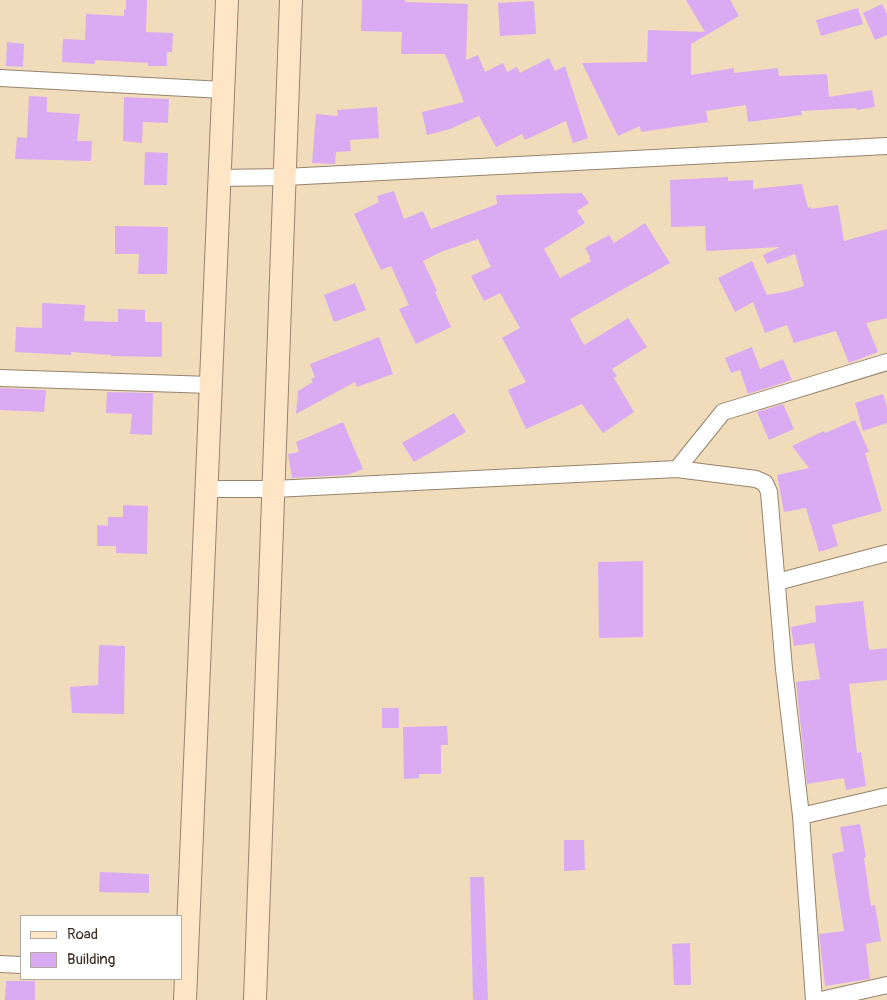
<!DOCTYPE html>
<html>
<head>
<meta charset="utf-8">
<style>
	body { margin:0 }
	#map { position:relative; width:887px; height:1000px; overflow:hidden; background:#f0dcba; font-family:Pangolin,sans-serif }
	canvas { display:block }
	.legend { position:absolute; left:20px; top:915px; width:162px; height:65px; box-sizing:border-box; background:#fff; border:1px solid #b1aaa5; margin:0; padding:6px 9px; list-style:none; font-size:15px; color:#3b2a1e }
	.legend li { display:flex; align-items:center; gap:10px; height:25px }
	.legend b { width:25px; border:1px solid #b1aaa5 }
</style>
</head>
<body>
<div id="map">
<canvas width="887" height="1000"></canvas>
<ul class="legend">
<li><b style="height:6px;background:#fee5c5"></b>Road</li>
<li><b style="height:14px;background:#daabf3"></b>Building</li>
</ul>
</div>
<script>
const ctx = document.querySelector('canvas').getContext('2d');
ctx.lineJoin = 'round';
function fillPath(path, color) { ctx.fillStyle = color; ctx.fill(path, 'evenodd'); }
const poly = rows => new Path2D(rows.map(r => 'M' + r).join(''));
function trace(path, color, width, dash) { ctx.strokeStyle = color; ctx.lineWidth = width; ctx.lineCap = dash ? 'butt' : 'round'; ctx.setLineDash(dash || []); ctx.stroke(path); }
fillPath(poly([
	[126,0,147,0,146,32,173,33,172,52,167,52,167,66,148,66,148,63,95,60,95,64,62,62,63,39,85,40,86,14,124,16,124,10,126,10],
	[362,0,405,0,405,2,468,4,466,60,478,55,485,72,503,63,507,72,517,67,520,73,549,58,555,71,565,66,588,138,573,143,566,121,525,140,522,134,496,147,479,116,450,129,427,135,422,112,464,102,445,54,401,54,402,32,361,31],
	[686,0,730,0,739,16,691,44,691,75,734,68,734,73,778,68,779,76,827,74,829,97,872,90,875,107,857,110,856,108,801,111,802,115,748,122,746,105,706,111,708,122,641,132,640,126,618,136,582,63,647,62,648,30,705,32],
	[534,1,536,34,500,36,498,3],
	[882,4,887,14,887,35,875,40,863,13],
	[858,8,863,24,821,36,816,20],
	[7,42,24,44,23,67,6,66],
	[29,96,47,97,47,112,80,114,77,141,92,141,91,161,15,159,17,137,27,138],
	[124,97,169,99,168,123,143,122,142,143,123,141],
	[377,107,379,138,350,140,351,151,336,152,335,164,312,163,316,114,338,116,337,110],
	[145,152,168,153,167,185,144,185],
	[728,177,728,181,753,180,753,189,802,184,808,208,811,207,811,209,838,205,844,241,887,229,887,318,866,323,878,352,849,363,836,331,794,343,787,325,765,333,753,302,735,312,718,278,752,261,767,295,789,291,804,286,795,254,767,264,763,255,780,247,706,251,705,226,671,227,670,180],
	[394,191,404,219,423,211,431,229,497,204,496,195,582,193,589,203,577,211,585,223,544,249,560,278,591,261,589,258,590,257,585,248,609,235,614,243,645,223,670,263,570,319,584,345,628,318,647,347,612,369,617,376,614,378,634,412,603,433,582,404,526,429,508,390,526,382,502,338,520,328,500,293,484,301,471,276,491,267,478,239,441,252,423,261,437,291,435,292,439,301,451,327,416,344,399,309,409,305,391,266,381,270,354,214,379,202,377,196],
	[115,226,168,227,167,274,138,274,139,254,115,254],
	[355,283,366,310,334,322,324,295],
	[42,303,85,305,84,321,118,322,118,309,145,310,145,322,162,322,162,357,111,356,111,355,71,352,71,355,15,352,16,327,42,328],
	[379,337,393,374,357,387,355,382,296,414,298,391,313,382,311,379,315,377,310,364],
	[752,347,760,369,783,359,792,380,748,394,740,370,731,373,725,358],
	[0,388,46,390,44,412,0,410],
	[107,392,153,393,152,435,130,434,132,414,106,413],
	[883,394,887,408,887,423,863,431,855,403],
	[783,404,794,429,769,440,757,412],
	[454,413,466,432,414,462,402,443],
	[855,420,869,452,865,453,882,511,832,525,838,546,819,552,806,508,784,512,777,475,809,468,792,446,824,431,825,433],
	[343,422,363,469,347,475,292,478,288,454,299,452,296,442],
	[123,505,148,506,147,554,116,553,116,546,97,546,97,525,108,526,108,517,123,517],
	[643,561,643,637,599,638,598,562],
	[863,601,869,650,887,648,887,680,849,684,857,753,861,752,866,786,846,790,844,778,807,784,796,682,820,679,814,643,794,646,791,627,816,622,815,606],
	[99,645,125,646,124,714,72,713,70,687,98,685],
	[382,708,399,708,399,728,382,728],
	[447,726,448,745,441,745,441,774,419,774,419,778,404,779,403,727],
	[860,824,866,857,864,858,871,906,875,905,881,941,866,944,870,979,825,986,819,934,844,931,832,854,844,851,840,827],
	[564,840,584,840,585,870,564,871],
	[100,872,149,874,149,893,99,892],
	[470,877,484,877,488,1000,473,1000],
	[690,943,691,985,674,985,672,944],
	[6,981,35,981,35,1000,5,1000]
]), '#daabf3');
const minor = poly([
	[0,78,223,90],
	[219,178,285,177,887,146],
	[0,378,211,385],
	[677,469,723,412,887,362],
	[206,489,274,489,677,469,756,479,765,483,769,492,784,669,801,816,814,1000],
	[777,582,887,553],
	[801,816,887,796],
	[0,964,21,965],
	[821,1000,887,985]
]);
const secondary = poly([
	[185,1000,227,0],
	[255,1000,291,0]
]);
trace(minor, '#96836c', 18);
trace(secondary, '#96836c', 24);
trace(minor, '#fff', 16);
trace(secondary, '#fee5c5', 22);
</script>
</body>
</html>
